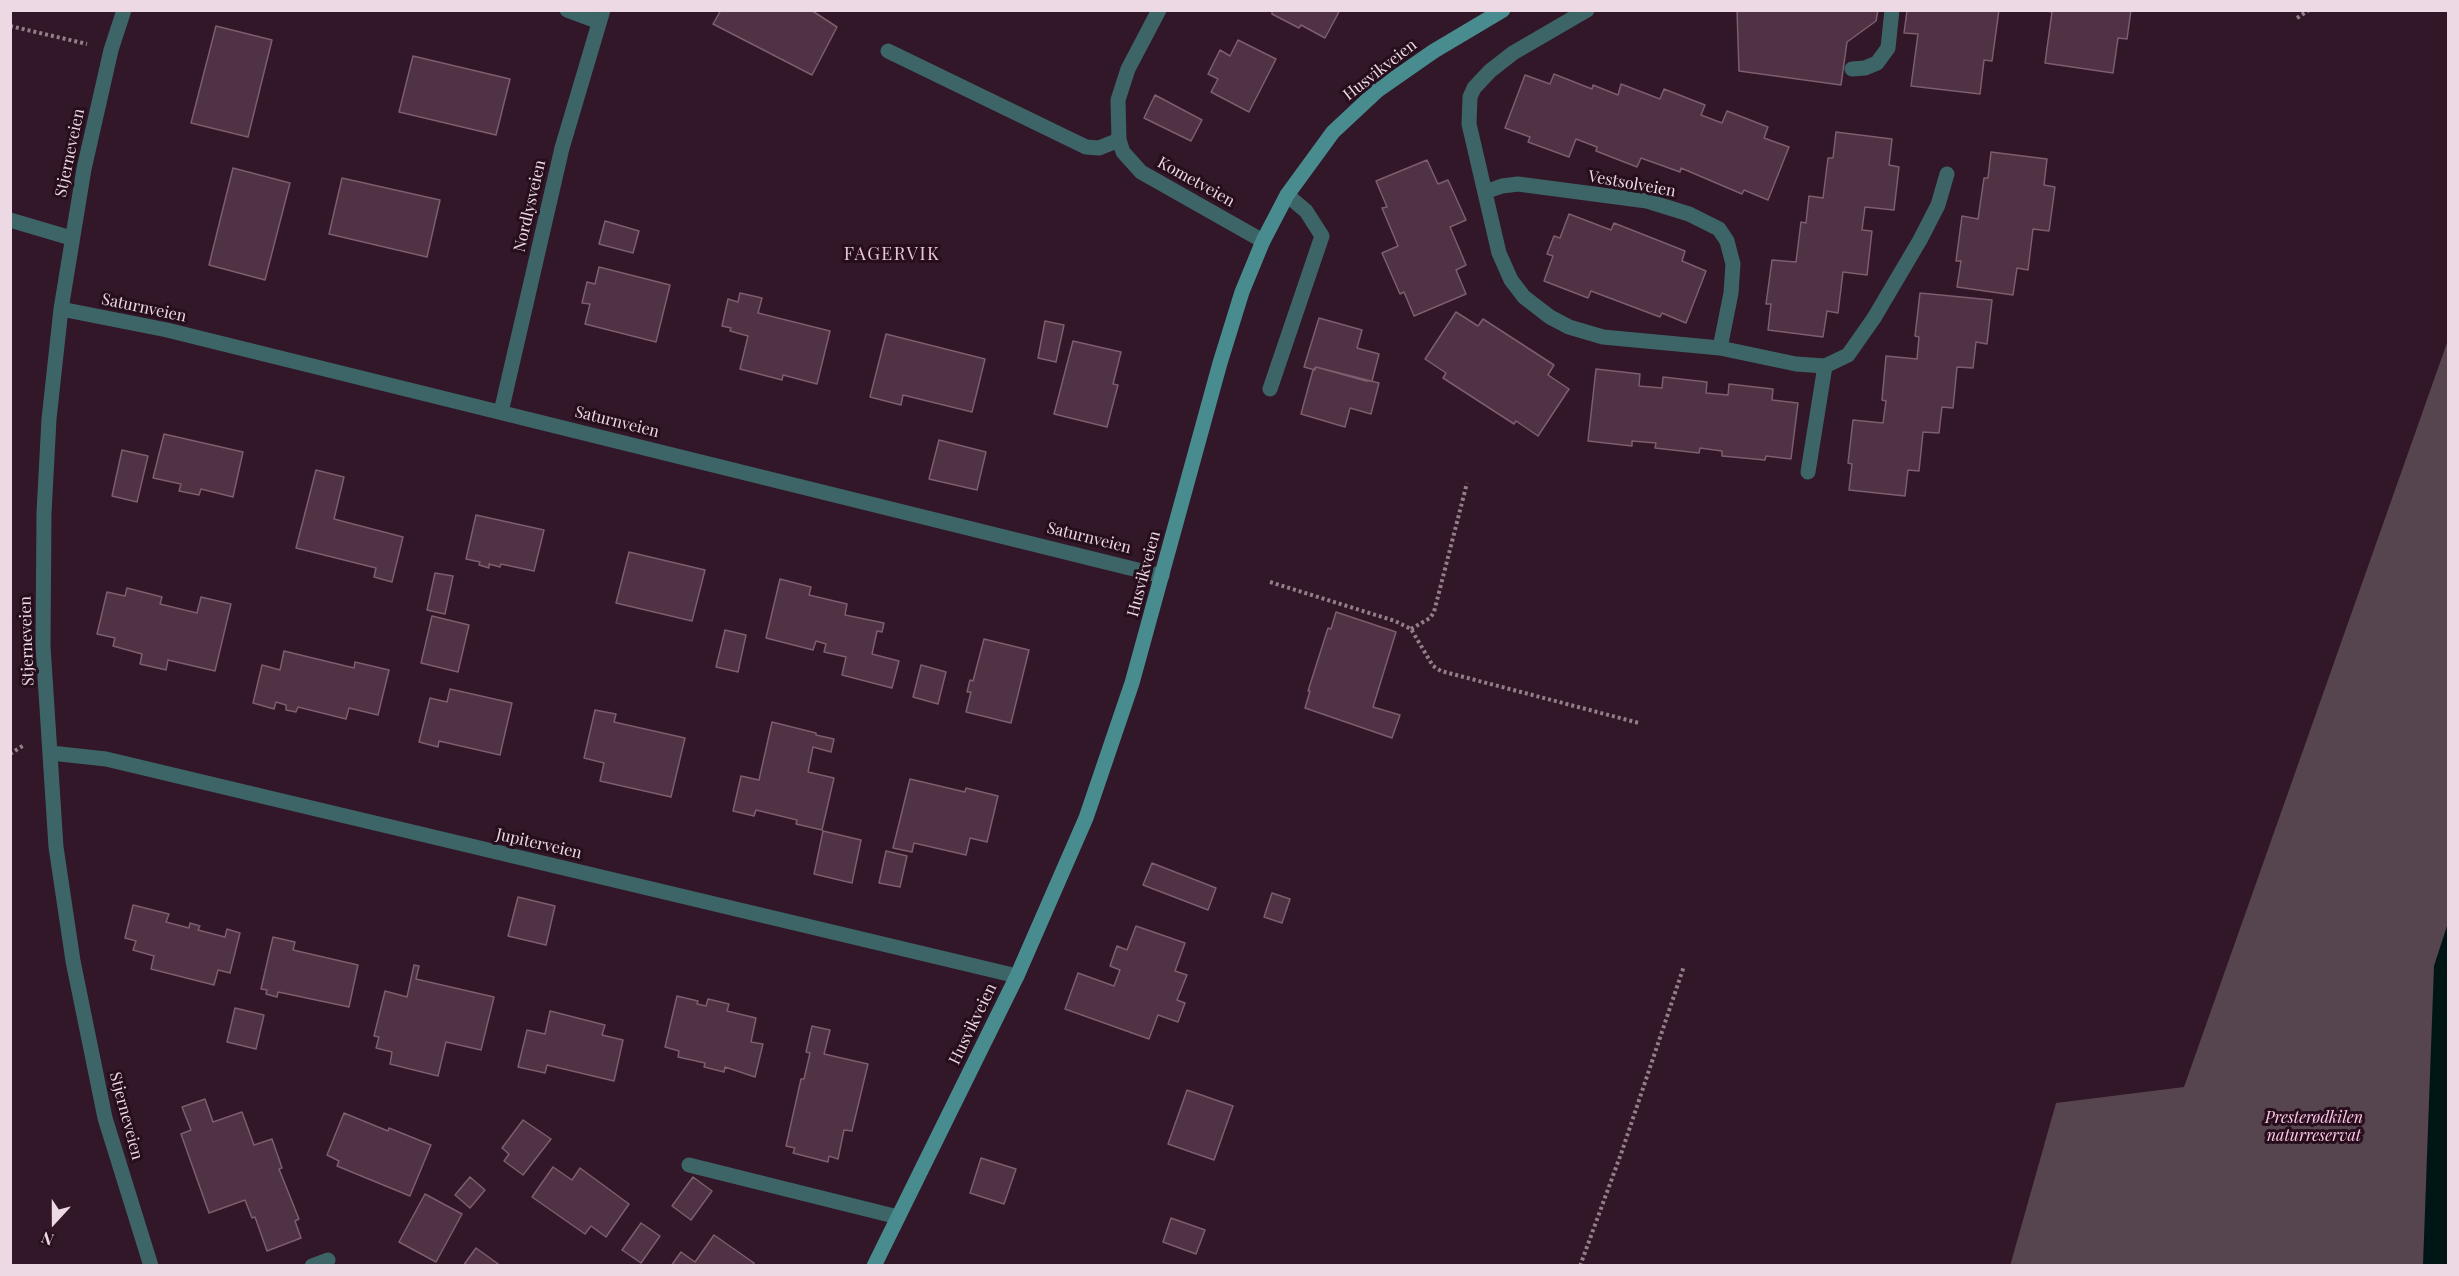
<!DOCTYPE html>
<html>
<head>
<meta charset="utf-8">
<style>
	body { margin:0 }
	#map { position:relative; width:2459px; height:1276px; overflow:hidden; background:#311727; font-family:"Playfair Display",serif }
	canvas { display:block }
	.frame { position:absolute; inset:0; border:12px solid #ecd9e3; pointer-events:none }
	.north { position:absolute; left:24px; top:1192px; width:60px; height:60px; -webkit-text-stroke:4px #270e1d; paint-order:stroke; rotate:201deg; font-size:16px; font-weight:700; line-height:24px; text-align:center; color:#ecd9e3 }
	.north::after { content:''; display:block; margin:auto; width:21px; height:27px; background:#ecd9e3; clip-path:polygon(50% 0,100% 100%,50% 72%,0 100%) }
</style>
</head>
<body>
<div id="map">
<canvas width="2459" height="1276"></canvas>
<div class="frame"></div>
<div class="north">N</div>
</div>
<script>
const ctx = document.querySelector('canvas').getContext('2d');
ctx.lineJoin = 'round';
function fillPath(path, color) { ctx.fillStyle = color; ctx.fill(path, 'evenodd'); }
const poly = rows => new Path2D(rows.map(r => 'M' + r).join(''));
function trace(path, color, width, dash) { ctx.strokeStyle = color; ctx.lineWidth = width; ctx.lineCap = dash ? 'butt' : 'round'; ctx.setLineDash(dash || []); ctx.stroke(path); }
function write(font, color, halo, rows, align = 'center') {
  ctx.font = font + ' "Playfair Display",serif'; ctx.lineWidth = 6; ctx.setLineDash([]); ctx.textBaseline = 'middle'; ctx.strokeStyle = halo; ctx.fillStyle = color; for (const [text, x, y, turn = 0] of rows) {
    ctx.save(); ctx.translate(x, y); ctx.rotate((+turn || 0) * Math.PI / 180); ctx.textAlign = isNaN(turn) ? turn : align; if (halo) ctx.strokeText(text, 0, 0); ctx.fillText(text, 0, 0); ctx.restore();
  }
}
fillPath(poly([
	[2448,340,2448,1265,2010,1266,2056,1103,2184,1087]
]), '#56444e');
fillPath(poly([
	[2448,923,2448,1265,2423,1265,2434,966]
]), '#001516');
const building = poly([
	[721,10,811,10,837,27,812,75,713,24,721,10],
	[1272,10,1340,10,1325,38,1301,25,1299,28,1272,14,1272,10],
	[1737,10,1878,10,1876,21,1847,42,1841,85,1739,71,1737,10],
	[1921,10,1999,10,1992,61,1984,60,1980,94,1911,86,1918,34,1904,33,1907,11,1921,10],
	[2042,10,2131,10,2127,39,2118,38,2113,73,2045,63,2052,12,2042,10],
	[216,26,272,40,248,137,191,123,216,26],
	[1238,40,1276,59,1249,112,1211,92,1218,79,1208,74,1220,50,1230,56,1238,40],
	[413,56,510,79,496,135,399,112,413,56],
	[1554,74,1592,89,1593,85,1618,95,1621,84,1660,99,1664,89,1705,105,1701,115,1722,123,1727,111,1768,127,1764,138,1789,147,1768,200,1744,190,1742,194,1681,168,1680,172,1641,158,1637,167,1596,151,1597,147,1576,139,1569,157,1528,142,1530,137,1505,128,1525,75,1550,84,1554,74],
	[1155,95,1202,120,1191,141,1144,118,1155,95],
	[1836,132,1892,139,1889,165,1899,167,1894,210,1865,207,1862,230,1872,231,1867,275,1843,272,1838,313,1827,311,1823,337,1768,330,1771,304,1766,304,1772,260,1796,262,1801,222,1806,223,1809,196,1823,198,1828,158,1833,158,1836,132],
	[1991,152,2047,159,2044,185,2055,187,2049,231,2033,229,2028,270,2017,268,2013,295,1957,287,1961,261,1956,261,1962,216,1978,219,1984,178,1988,178,1991,152],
	[1427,160,1438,184,1448,180,1466,220,1450,227,1466,265,1456,270,1466,294,1414,316,1404,292,1400,294,1382,253,1398,246,1382,208,1387,207,1376,181,1427,160],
	[233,168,290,183,265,280,209,265,233,168],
	[342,178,440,200,427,257,329,234,342,178],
	[1569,214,1611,230,1614,223,1685,251,1682,261,1706,271,1686,323,1662,313,1660,317,1591,291,1588,298,1544,281,1553,256,1547,254,1554,236,1560,238,1569,214],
	[605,221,639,231,633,253,599,244,605,221],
	[599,267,670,285,656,342,585,324,590,304,582,303,587,282,595,284,599,267],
	[740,293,762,298,758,313,830,331,817,384,783,375,782,380,740,369,748,336,730,331,731,328,722,326,728,299,738,302,740,293],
	[1920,293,1992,300,1987,344,1976,342,1973,368,1957,367,1953,408,1942,407,1939,433,1923,432,1919,471,1908,470,1905,496,1849,490,1852,464,1848,463,1853,420,1883,423,1886,401,1882,400,1886,356,1917,359,1919,337,1915,336,1920,293],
	[1456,312,1478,326,1483,319,1554,365,1548,375,1569,389,1538,436,1516,421,1514,424,1443,378,1446,373,1425,359,1456,312],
	[1319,318,1362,330,1357,348,1379,354,1372,381,1366,381,1316,367,1315,370,1304,367,1319,318],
	[1045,321,1064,325,1056,362,1038,358,1045,321],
	[886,334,985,359,972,412,903,395,901,405,870,397,886,334],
	[1073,341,1121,352,1113,384,1118,385,1107,427,1054,414,1073,341],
	[1316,367,1379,383,1371,414,1350,408,1345,427,1301,414,1313,370,1316,367],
	[1596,369,1640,374,1639,386,1662,388,1663,377,1707,382,1706,393,1728,395,1729,384,1773,389,1772,400,1798,403,1791,459,1766,456,1765,460,1722,456,1722,451,1700,448,1699,453,1655,448,1656,443,1632,441,1632,446,1588,441,1596,369],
	[164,434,243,452,233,497,201,489,199,495,179,491,181,484,153,478,164,434],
	[939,440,986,452,977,490,929,479,939,440],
	[122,450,148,456,137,502,112,496,122,450],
	[316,470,344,477,334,519,403,537,392,582,374,577,376,568,296,548,316,470],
	[476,515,544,530,534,571,501,564,500,567,489,564,489,568,479,565,480,562,466,559,476,515],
	[629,552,705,570,692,621,616,603,629,552],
	[435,573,453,576,445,614,427,610,435,573],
	[780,579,811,587,809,595,847,604,845,615,884,623,882,632,877,631,872,654,899,661,892,688,842,675,846,657,824,652,826,644,816,641,813,650,766,638,780,579],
	[127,588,162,597,160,604,197,613,201,597,231,604,215,671,168,660,166,670,140,664,142,654,113,646,115,638,97,634,107,592,125,596,127,588],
	[1336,612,1396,632,1373,707,1400,715,1392,738,1305,708,1310,691,1308,691,1328,628,1331,629,1336,612],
	[432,616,469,625,458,672,421,663,432,616],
	[725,630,746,635,738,672,716,667,725,630],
	[984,639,1029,650,1011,723,966,712,971,692,967,692,970,680,973,681,984,639],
	[284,651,354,668,355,662,389,670,378,715,349,708,346,719,298,707,296,712,286,710,286,705,276,702,274,709,253,703,262,665,280,670,284,651],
	[921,665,946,672,938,704,913,697,921,665],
	[450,689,512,703,500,755,439,741,438,747,419,742,430,698,447,702,450,689],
	[595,710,616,714,614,722,685,738,671,797,600,781,604,763,584,758,595,710],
	[772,722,816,733,816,735,834,739,831,752,813,747,808,772,834,778,822,830,796,824,797,820,756,810,754,816,733,811,741,776,759,780,772,722],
	[910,779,965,792,966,788,998,796,987,842,970,838,966,855,914,843,912,852,893,848,910,779],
	[823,831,861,840,852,883,814,874,823,831],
	[886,851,907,856,900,887,879,883,886,851],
	[1152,863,1216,888,1208,910,1143,885,1152,863],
	[1272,893,1290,899,1282,923,1264,917,1272,893],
	[518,897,555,906,546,945,508,936,518,897],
	[133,905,169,914,166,922,189,928,190,923,200,926,198,930,225,937,227,929,240,933,230,973,218,970,214,985,151,969,154,956,133,950,136,941,125,938,133,905],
	[1136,926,1185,943,1175,971,1187,975,1177,1000,1185,1003,1178,1022,1158,1015,1149,1039,1065,1009,1078,973,1114,986,1120,970,1110,966,1117,946,1127,950,1136,926],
	[273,937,295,942,293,950,358,965,349,1007,283,993,278,992,277,997,266,994,267,990,261,989,273,937],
	[414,965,419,966,416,979,494,997,481,1050,446,1042,438,1076,390,1064,392,1052,376,1048,379,1037,374,1036,385,991,407,997,414,965],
	[677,996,698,1001,697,1004,706,1006,708,999,729,1004,727,1011,756,1018,751,1042,763,1044,755,1077,725,1067,724,1072,704,1067,705,1063,678,1057,679,1051,665,1047,677,996],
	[235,1008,264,1015,256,1049,227,1042,235,1008],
	[550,1011,605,1025,602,1035,623,1040,614,1081,547,1065,545,1073,518,1067,527,1030,545,1034,550,1011],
	[812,1026,830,1030,824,1054,868,1064,852,1131,844,1130,838,1159,829,1156,828,1162,793,1153,795,1148,786,1146,801,1079,804,1079,810,1053,806,1052,812,1026],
	[1187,1090,1233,1106,1214,1160,1168,1144,1187,1090],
	[205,1099,213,1122,242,1112,254,1145,272,1139,282,1168,279,1169,299,1219,295,1221,301,1238,267,1251,255,1217,252,1218,245,1200,209,1213,181,1134,191,1130,182,1107,205,1099],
	[344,1113,388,1131,389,1128,431,1145,410,1196,337,1166,339,1161,327,1155,344,1113],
	[523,1120,551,1139,523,1175,504,1161,509,1154,502,1148,523,1120],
	[981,1158,1016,1169,1004,1204,970,1193,981,1158],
	[553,1167,572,1180,580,1168,629,1204,606,1237,591,1226,585,1234,532,1197,553,1167],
	[470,1177,485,1190,470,1208,455,1195,470,1177],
	[693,1177,712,1191,691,1220,672,1206,693,1177],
	[425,1194,462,1214,436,1262,399,1242,425,1194],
	[1171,1218,1205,1230,1196,1254,1163,1242,1171,1218],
	[641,1223,660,1236,641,1263,622,1250,641,1223],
	[714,1235,754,1263,752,1266,671,1266,681,1252,695,1262,714,1235],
	[476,1248,501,1266,463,1266,476,1248]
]);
fillPath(building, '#4f3243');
trace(building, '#7d5d6f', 1.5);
trace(poly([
	[2297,18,2309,10],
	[10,26,87,44],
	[1270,582,1395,621,1411,629,1433,666,1441,671,1639,723],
	[1411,629,1430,618,1434,612,1467,483],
	[10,754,24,745],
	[1580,1266,1622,1151,1684,966]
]), '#947e8b', 4, [3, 3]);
trace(poly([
	[567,10,599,22],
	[888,51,1086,147,1099,148,1119,140],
	[1852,69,1865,68,1877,63,1888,48,1892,10],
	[10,220,71,238],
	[1808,472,1825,366]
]), '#3d6567', 15);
trace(poly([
	[124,10,111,50,84,169,61,309,49,419,44,513,43,646,56,847,73,961,105,1118,151,1266],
	[1159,10,1128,69,1118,100,1119,140,1123,152,1141,172,1263,241],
	[1587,10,1513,53,1490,71,1474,88,1470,97,1469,124,1499,253,1511,280,1524,297,1550,317,1569,327,1603,337,1720,348,1796,364,1825,366,1848,355,1874,318,1920,240,1938,205,1947,174],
	[1485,192,1502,186,1518,184,1647,201,1689,214,1719,229,1727,241,1733,264,1731,293,1720,348],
	[61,309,167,330,1162,576],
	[1270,389,1322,236,1306,211,1287,195],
	[501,412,562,148,603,10],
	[51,753,106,759,1017,976],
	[689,1165,898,1217],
	[312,1266,328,1260]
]), '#3d6567', 15);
trace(poly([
	[874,1266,1017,976,1086,818,1132,683,1220,363,1242,292,1263,241,1287,195,1333,132,1378,90,1434,51,1503,10]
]), '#488c8f', 15);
write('16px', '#ecd9e3', '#270e1d', [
	["Husvikveien",1380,70,-38],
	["Stjerneveien",70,153,-78],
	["Kometveien",1196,182,29],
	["Vestsolveien",1632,184,10],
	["Nordlysveien",530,206,-77],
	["Saturnveien",144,308,12],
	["Saturnveien",617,422,14],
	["Saturnveien",1089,538,14],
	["Husvikveien",1144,574,-75],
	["Stjerneveien",27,641,-92],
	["Jupiterveien",539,844,13],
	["Husvikveien",973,1024,-64],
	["Stjerneveien",126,1116,75]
]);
write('italic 16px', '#ffc9e7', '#270e1d', [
	["Presterødkilen",2314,1118],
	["naturreservat",2314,1136]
]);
ctx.letterSpacing = '1.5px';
write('18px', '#e9c5d8', '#270e1d', [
	["FAGERVIK",892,254]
]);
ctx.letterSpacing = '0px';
</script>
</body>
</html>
